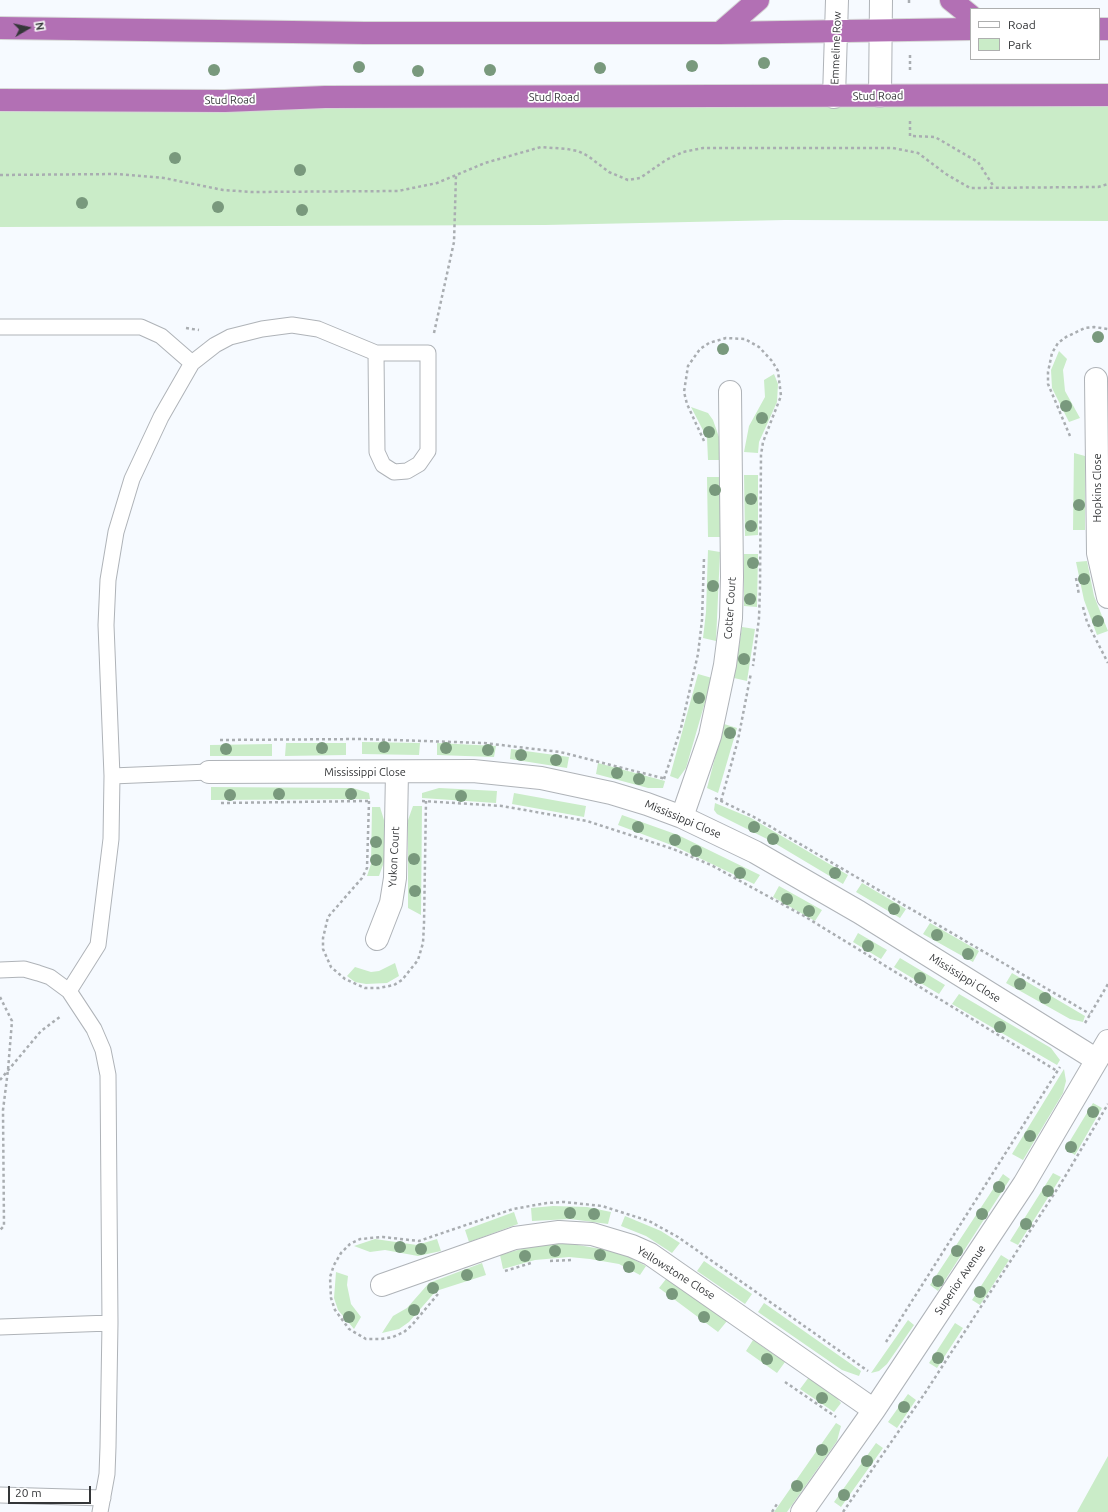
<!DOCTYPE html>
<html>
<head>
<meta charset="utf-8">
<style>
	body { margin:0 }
	#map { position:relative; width:1108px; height:1512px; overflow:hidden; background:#f6faff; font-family:Ubuntu,sans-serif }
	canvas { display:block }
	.legend { position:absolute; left:970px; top:8px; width:130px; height:52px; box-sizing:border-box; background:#fff; border:1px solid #aeafaf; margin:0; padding:5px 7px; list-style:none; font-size:12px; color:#343638 }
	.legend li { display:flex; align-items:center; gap:8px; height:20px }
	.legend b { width:20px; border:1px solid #aeafaf }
	.north { position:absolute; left:8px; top:8px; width:40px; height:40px; -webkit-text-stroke:3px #fff; paint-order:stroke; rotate:81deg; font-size:11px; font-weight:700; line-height:16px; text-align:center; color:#343638 }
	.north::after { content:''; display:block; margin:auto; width:14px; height:18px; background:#343638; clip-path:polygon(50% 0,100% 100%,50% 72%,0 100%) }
	.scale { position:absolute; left:8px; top:1486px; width:83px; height:18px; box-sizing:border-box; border:2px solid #343638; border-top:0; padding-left:5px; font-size:12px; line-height:14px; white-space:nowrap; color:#343638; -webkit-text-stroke:3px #fff; paint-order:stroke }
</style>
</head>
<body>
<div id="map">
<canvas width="1108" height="1512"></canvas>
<ul class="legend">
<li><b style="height:5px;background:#fff"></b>Road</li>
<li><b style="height:11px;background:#caecc8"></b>Park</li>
</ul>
<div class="north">N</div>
<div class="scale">20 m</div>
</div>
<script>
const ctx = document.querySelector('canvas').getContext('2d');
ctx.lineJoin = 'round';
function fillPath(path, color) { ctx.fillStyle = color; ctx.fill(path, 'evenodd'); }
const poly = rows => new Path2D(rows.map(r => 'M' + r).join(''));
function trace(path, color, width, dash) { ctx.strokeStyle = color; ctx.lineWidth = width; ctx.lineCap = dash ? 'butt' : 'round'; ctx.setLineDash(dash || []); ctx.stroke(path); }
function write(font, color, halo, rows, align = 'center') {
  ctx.font = font + ' Ubuntu,sans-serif'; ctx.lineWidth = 3.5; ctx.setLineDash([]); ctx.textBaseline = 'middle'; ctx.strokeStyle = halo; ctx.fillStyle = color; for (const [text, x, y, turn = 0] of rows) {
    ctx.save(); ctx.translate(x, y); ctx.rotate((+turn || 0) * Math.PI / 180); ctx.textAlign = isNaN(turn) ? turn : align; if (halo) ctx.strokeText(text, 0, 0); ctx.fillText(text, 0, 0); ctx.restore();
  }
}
fillPath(poly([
	[1108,96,1108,221,785,220,545,225,0,227,0,99],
	[1059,351,1067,359,1063,370,1065,391,1080,418,1069,422,1052,388,1051,370],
	[774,374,778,384,777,402,759,442,758,453,744,452,749,426,765,397,764,380],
	[691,407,708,413,713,420,720,440,720,460,708,460,707,438],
	[1074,453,1085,456,1085,530,1073,530],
	[744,475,758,475,758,535,745,536],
	[707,477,720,477,721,537,708,537],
	[708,550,720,552,716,641,703,638,706,612],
	[744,554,758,554,757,607,744,606],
	[1087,561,1094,596,1108,631,1097,635,1084,600,1076,562],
	[742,627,755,629,747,681,734,678],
	[698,674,712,678,686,768,678,779,670,776],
	[724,724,737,728,718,793,707,788],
	[362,742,420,743,419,755,362,754],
	[286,743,346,743,346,755,285,756],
	[437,743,496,746,494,757,437,755],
	[272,744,272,756,210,756,210,745],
	[511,749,569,757,567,768,510,759],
	[598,763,665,781,663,788,648,788,596,774],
	[211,787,353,788,369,793,370,799,211,800],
	[439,788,497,791,496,803,422,798,422,793],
	[514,793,586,806,584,817,512,804],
	[715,803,751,818,848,875,843,884,771,841,717,814,714,810],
	[413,806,422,806,421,915,408,908,408,820],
	[372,807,380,807,384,820,384,862,379,876,367,876,371,864],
	[622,815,678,835,760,875,754,884,674,846,618,825],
	[862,883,906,909,900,918,856,892],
	[779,886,822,910,815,921,773,897],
	[930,923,979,951,973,962,923,934],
	[858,933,887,950,881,959,853,942],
	[900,958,945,985,939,994,894,967],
	[395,963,399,976,387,983,366,984,355,982,347,976,355,967,371,972,379,971],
	[1012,973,1085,1016,1083,1022,1070,1019,1006,983],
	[959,994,1051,1048,1060,1060,1057,1065,952,1004],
	[1064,1069,1066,1081,1063,1093,1023,1160,1012,1154],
	[1093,1103,1102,1108,1075,1155,1065,1149],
	[1053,1173,1061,1177,1018,1245,1010,1241],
	[1003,1174,1010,1179,938,1291,930,1285],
	[553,1206,587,1207,611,1212,608,1224,570,1219,532,1221,531,1208],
	[514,1212,518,1224,469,1242,465,1230],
	[625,1216,661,1231,680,1243,672,1253,646,1236,621,1226],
	[375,1239,417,1245,437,1239,441,1251,418,1256,385,1250,370,1252,354,1246],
	[554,1244,572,1244,607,1250,625,1255,646,1266,640,1275,619,1264,590,1259,569,1257,535,1260,503,1269,500,1255,532,1246],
	[1001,1255,1009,1260,980,1305,972,1300],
	[704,1261,752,1294,745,1304,697,1271],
	[482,1263,486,1275,436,1291,409,1322,399,1329,382,1333,393,1316,407,1308,429,1283],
	[336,1272,348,1276,347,1285,351,1304,361,1317,354,1329,338,1310,334,1298],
	[666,1279,727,1321,718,1332,659,1288],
	[764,1303,861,1371,859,1376,842,1370,758,1312],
	[908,1320,914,1325,887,1364,879,1371,871,1373],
	[955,1323,963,1328,937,1368,929,1363],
	[753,1340,785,1362,777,1373,746,1351],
	[809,1377,836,1397,841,1403,834,1412,800,1389],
	[908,1394,916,1400,897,1428,888,1422],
	[836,1423,841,1426,837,1441,787,1512,774,1512],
	[876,1443,883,1448,841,1507,834,1502],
	[1108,1456,1108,1512,1077,1512]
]), '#caecc8');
const lane = poly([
	[0,327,141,327,161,336,192,363,161,417,132,479,116,532,108,580,106,625,112,776,111,839,98,945,69,991],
	[192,363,215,345,230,337,262,329,292,325,318,329,376,353,428,353,428,451,419,464,407,471,394,472,383,465,377,452,376,353],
	[112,776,209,772],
	[0,970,24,969,38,973,50,977,69,991,94,1029,103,1050,108,1075,110,1323,108,1447,107,1474,100,1512],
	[0,1327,110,1323],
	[0,1495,103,1498]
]);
const street = poly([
	[880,96,881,0],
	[834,97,837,0],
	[1096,379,1098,553,1108,597],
	[209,772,473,771,541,778,611,793,647,804,682,817,755,852,859,912,1097,1060],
	[682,817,710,736,725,665,731,618,732,577,730,392],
	[377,939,391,903,395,878,397,772],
	[382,1285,515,1238,559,1232,592,1234,632,1246,650,1254,874,1410],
	[802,1512,874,1410,1024,1184,1108,1041]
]);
const highway = poly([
	[951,0,971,16],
	[0,28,365,33,720,33,971,29],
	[1099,29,1108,29],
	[720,33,758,0],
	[0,100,225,101,325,97,1108,95]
]);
trace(lane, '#afb3b8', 17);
trace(street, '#afb3b8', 24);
trace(highway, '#d6d7d7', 24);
trace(poly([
	[909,0,909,6],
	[910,70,910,55],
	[910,121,910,136,935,137,978,162,994,187],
	[0,175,117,174,164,178,223,190,252,192,398,191,437,183,485,163,541,147,567,149,578,151,588,156,609,172,628,180,640,178,666,160,683,152,703,148,893,148,918,153,946,174,970,188,1098,187,1108,184],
	[186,328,199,330],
	[434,333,454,242,456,175],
	[1070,436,1048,384,1048,372,1052,353,1058,343,1066,337,1085,328,1094,327,1108,329],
	[704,441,687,404,684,392,688,366,700,349,709,343,726,338,745,339,759,347,772,361,778,371,781,396,763,442,761,455,760,588,759,618,753,666],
	[1076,578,1079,595],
	[1083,607,1087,622,1108,663],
	[220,740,363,739,484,743,560,752,666,779],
	[664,779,681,728,698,654,702,620,704,558],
	[715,798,754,817,1090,1014],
	[369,801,367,868,362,878,328,917,323,938,323,949,331,967,345,979,365,988,379,988,394,985,402,980,418,960,423,943,424,924,426,801],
	[422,801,502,806,587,821,673,849,711,865,804,916,1057,1071],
	[721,801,738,740,751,673],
	[221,803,368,801],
	[0,997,12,1021,8,1070,3,1110,4,1226,0,1230],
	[1085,1023,1108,984],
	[0,1080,41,1031,61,1016],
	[550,1261,573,1260],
	[505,1271,531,1263],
	[438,1294,412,1325,404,1332,393,1337,381,1339,366,1339,349,1329,335,1310,331,1298,330,1277,334,1265,341,1253,350,1244,360,1239,383,1237,419,1241,513,1209,547,1203,564,1202,602,1206,649,1221,678,1237,868,1371],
	[886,1342,1060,1067],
	[785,1382,836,1417],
	[772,1512,777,1504],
	[843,1512,925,1393,1063,1180,1108,1104]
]), '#a9adb1', 2.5, [3, 3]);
trace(lane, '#fff', 15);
trace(street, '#fff', 22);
trace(highway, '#b270b4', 22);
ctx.fillStyle = '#79997d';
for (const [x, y] of [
	[764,63],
	[692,66],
	[359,67],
	[600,68],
	[214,70],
	[490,70],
	[418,71],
	[175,158],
	[300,170],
	[82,203],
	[218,207],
	[302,210],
	[1098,337],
	[723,349],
	[1066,406],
	[762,418],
	[709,432],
	[715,490],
	[751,499],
	[1079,505],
	[751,526],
	[753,563],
	[1084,579],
	[713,586],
	[750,599],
	[1098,621],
	[744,659],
	[699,698],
	[730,733],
	[384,747],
	[322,748],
	[446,748],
	[226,749],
	[488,750],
	[521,755],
	[556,760],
	[617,773],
	[639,779],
	[279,794],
	[351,794],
	[230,795],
	[461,796],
	[638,827],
	[754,827],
	[773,839],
	[675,840],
	[376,842],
	[696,851],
	[414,859],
	[376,860],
	[740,873],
	[835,873],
	[415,891],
	[787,899],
	[894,909],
	[809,911],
	[937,935],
	[868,946],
	[968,954],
	[920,978],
	[1020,984],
	[1045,998],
	[1000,1027],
	[1093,1112],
	[1030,1136],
	[1071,1147],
	[999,1187],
	[1048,1191],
	[570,1213],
	[594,1214],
	[982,1214],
	[1026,1224],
	[400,1247],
	[421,1249],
	[555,1251],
	[957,1251],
	[600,1255],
	[525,1256],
	[629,1267],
	[467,1275],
	[938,1281],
	[433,1288],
	[980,1292],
	[672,1294],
	[414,1310],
	[349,1317],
	[704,1317],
	[938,1358],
	[767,1359],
	[822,1398],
	[904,1407],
	[822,1450],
	[867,1461],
	[797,1486],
	[844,1495]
]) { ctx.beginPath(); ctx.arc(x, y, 6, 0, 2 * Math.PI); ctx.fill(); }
write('11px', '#343638', '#fff', [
	["Emmeline Row",836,48,-88],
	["Stud Road",878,96,-1],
	["Stud Road",554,97],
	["Stud Road",230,100,-1],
	["Hopkins Close",1097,488,-90],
	["Cotter Court",730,608,-86],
	["Mississippi Close",365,772],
	["Mississippi Close",683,819,23],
	["Yukon Court",394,857,-87],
	["Mississippi Close",965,978,32],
	["Yellowstone Close",676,1273,32],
	["Superior Avenue",960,1280,-56]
]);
</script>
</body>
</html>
